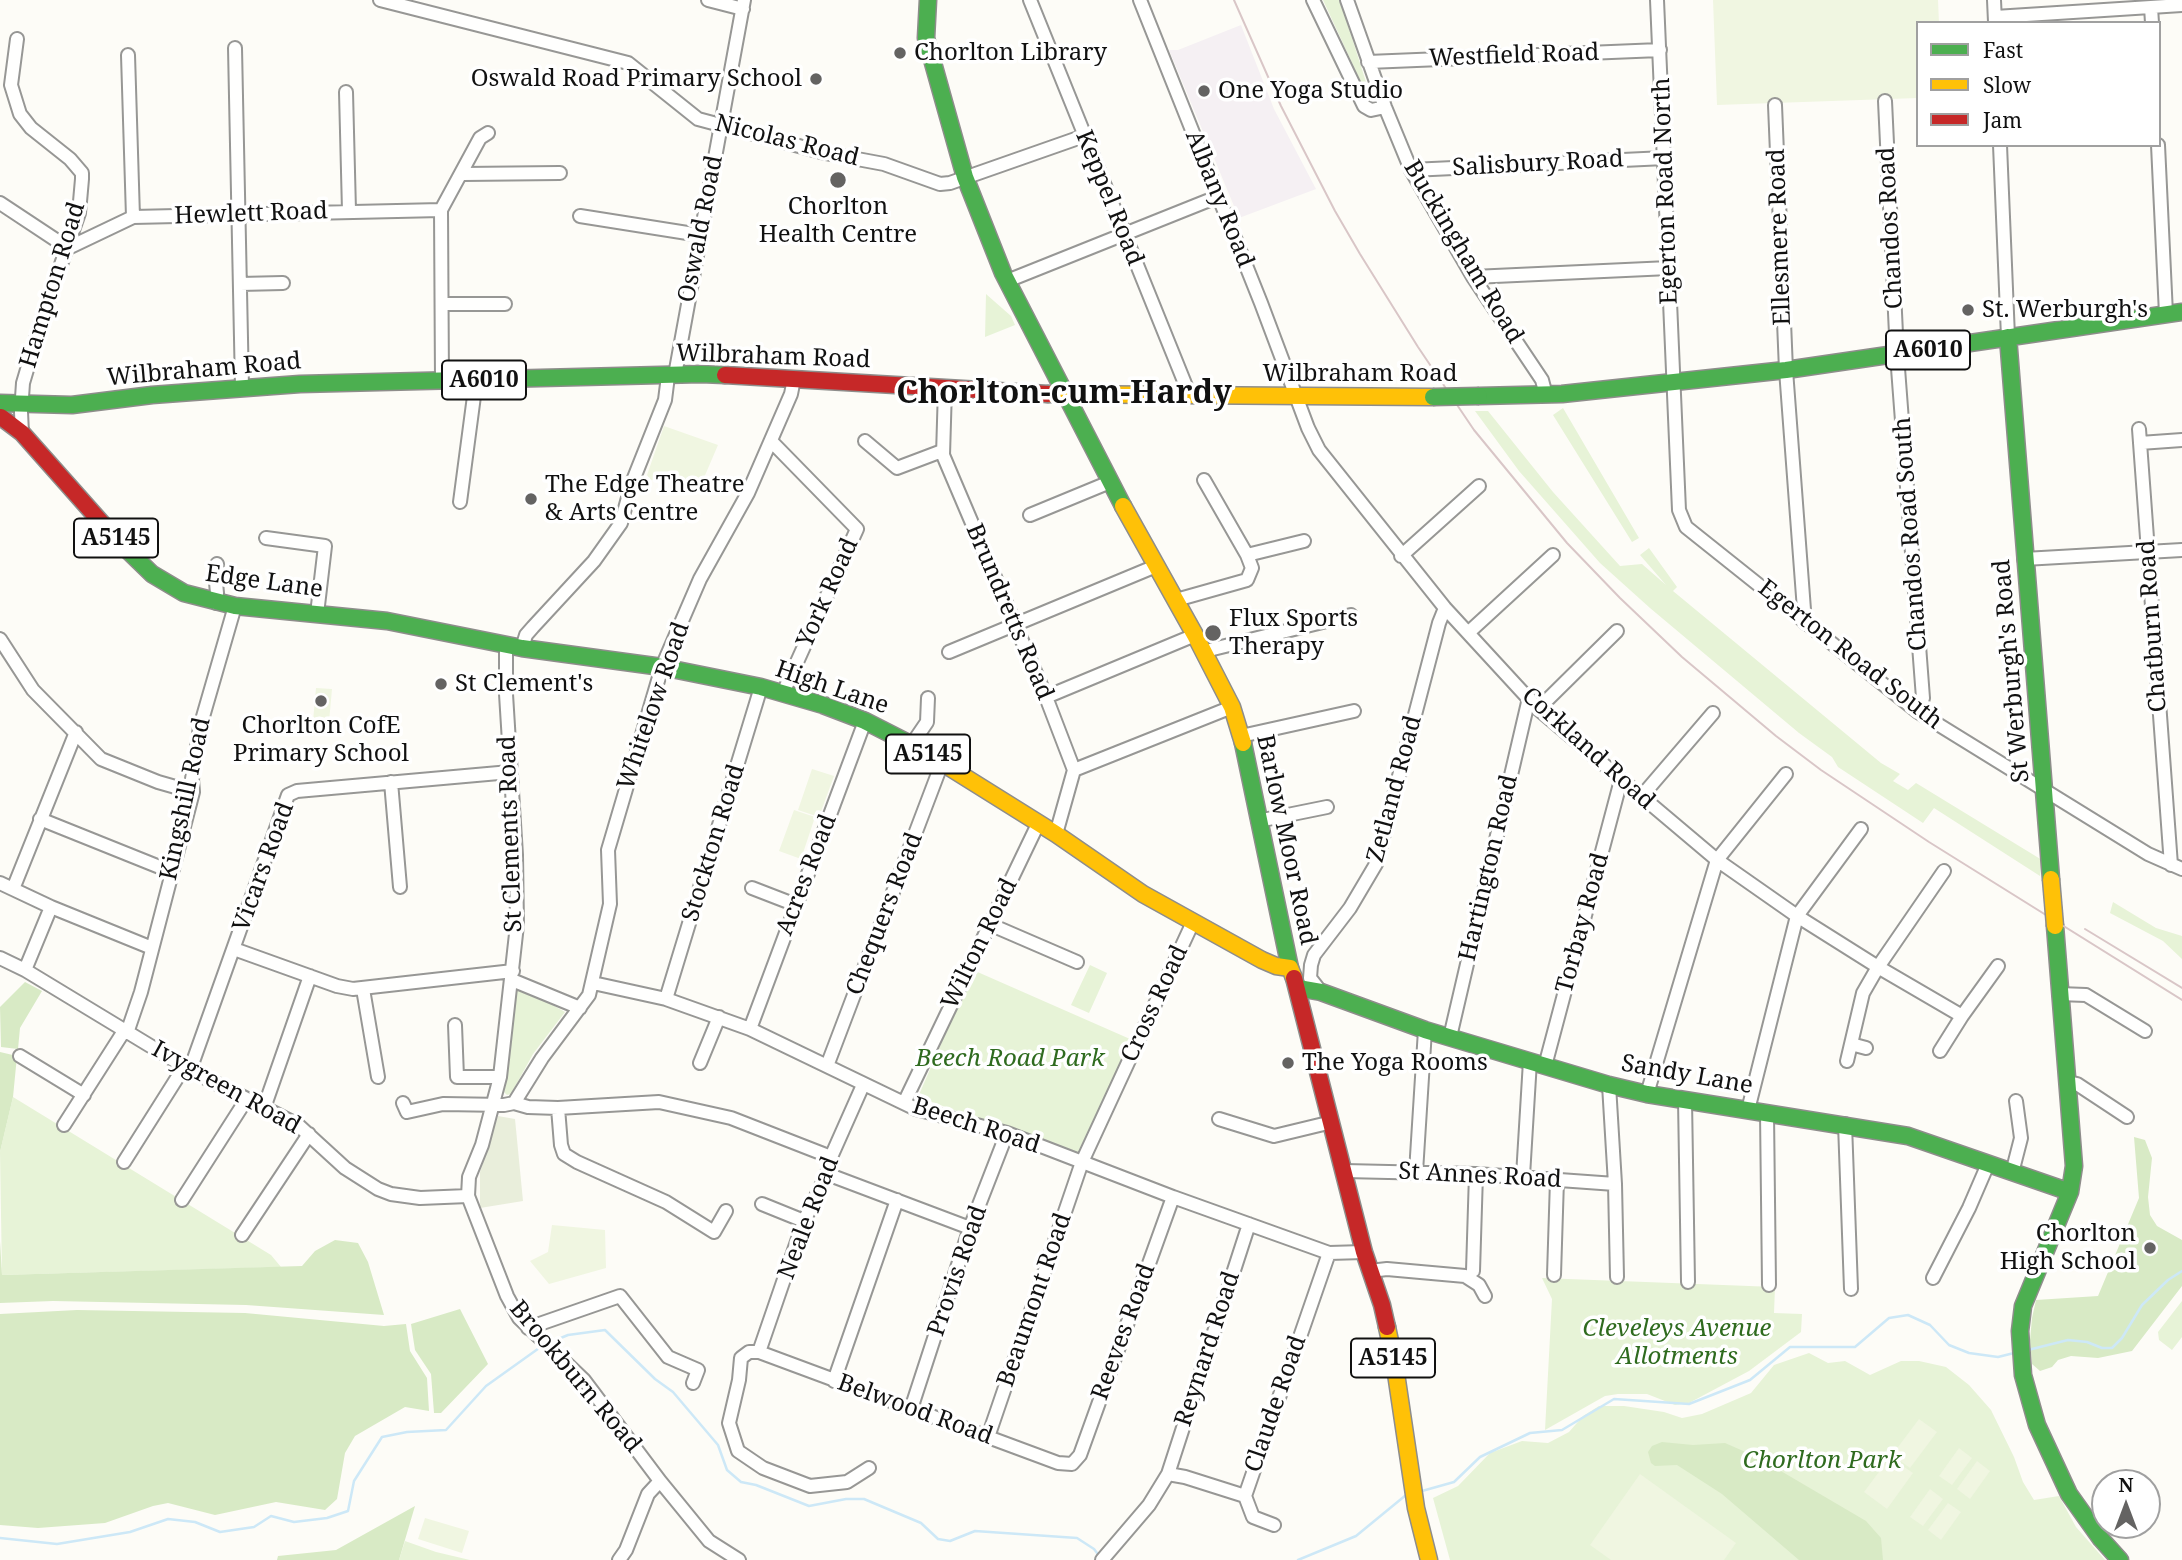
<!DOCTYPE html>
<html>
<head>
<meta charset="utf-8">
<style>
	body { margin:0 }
	#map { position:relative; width:2182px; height:1560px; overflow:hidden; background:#fdfcf7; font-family:"Noto Serif",serif }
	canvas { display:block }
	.legend { position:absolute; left:1916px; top:21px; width:245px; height:126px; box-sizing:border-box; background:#fff; border:2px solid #a0a0a0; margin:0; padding:9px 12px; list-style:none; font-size:21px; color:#111 }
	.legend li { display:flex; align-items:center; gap:14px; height:35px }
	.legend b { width:35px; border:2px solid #a0a0a0 }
	.north { position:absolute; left:2091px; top:1469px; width:70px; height:70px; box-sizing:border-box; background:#fff; border:2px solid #a0a0a0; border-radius:50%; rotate:0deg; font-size:19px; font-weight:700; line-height:28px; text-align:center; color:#111 }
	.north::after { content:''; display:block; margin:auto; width:24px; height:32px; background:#646362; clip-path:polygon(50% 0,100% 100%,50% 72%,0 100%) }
</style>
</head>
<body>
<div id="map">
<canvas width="2182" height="1560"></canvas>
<ul class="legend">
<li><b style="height:9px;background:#4caf50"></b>Fast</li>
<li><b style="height:9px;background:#ffc107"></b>Slow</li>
<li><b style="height:9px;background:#c62828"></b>Jam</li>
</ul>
<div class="north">N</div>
</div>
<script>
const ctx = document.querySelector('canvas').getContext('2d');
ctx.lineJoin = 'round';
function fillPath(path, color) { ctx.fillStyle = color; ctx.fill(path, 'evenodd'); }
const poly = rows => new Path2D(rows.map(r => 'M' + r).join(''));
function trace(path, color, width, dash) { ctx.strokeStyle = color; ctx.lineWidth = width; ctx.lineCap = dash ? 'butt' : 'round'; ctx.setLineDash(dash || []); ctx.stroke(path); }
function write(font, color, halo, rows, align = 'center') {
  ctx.font = font + ' "Noto Serif",serif'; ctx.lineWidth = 7; ctx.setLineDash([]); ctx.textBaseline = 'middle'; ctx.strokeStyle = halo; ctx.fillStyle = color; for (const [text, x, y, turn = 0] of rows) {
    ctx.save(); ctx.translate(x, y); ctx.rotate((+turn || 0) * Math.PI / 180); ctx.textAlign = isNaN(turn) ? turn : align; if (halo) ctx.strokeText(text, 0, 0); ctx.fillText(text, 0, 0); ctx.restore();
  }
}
fillPath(poly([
	[1241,25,1274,109,1316,189,1239,218,1169,50,1178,50]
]), '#f5f0f3');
fillPath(poly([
	[1323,0,1340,0,1372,101,1370,102],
	[986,294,1011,316,1015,325,985,337],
	[1563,408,1639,538,1632,542,1553,415],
	[1475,411,1488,411,1553,492,1620,566,1642,564,1666,585,1640,555,1649,548,1677,587,1673,591,1881,763,1900,774,1893,781,1908,790,1916,783,2042,860,2040,876,1934,808,1923,823,1838,767,1832,757,1799,733,1650,608,1600,563,1519,471],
	[2113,902,2156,928,2182,936,2182,959,2163,941,2110,913],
	[1090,965,1107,973,1089,1013,1071,1005],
	[973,970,1130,1039,1081,1156,918,1097],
	[519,986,565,1012,533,1054,511,1094,507,1095,504,1092,516,988],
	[13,1097,271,1255,281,1267,2,1275,0,1152],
	[1542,1278,1775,1287,1774,1313,1802,1314,1801,1332,1749,1371,1689,1403,1675,1405,1647,1394,1618,1394,1605,1396,1545,1430,1552,1299],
	[2182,1301,2182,1337,2172,1350,2159,1340,2158,1332],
	[1809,1353,1828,1363,1845,1361,1870,1375,1901,1361,1919,1361,1946,1367,1969,1385,1991,1410,2014,1457,2023,1482,2034,1500,2059,1496,2076,1527,2105,1560,1450,1560,1433,1498,1458,1486,1490,1453,1522,1441,1548,1443,1569,1432,1583,1416,1599,1406,1624,1406,1664,1412,1682,1418,1702,1414,1751,1393,1774,1365],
	[405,1541,436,1552,470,1560,399,1560]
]), '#e7f3d7');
fillPath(poly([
	[25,982,42,991,20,1028,18,1049,1,1047,0,1007],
	[0,1052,17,1056,13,1097,0,1152],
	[2134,1137,2145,1140,2152,1158,2148,1197,2150,1215,2157,1226,2182,1240,2182,1286,2132,1351,2098,1358,2071,1356,2058,1360,2052,1367,2040,1371,2032,1364,2030,1340,2032,1318,2036,1300,2098,1296,2139,1198],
	[335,1240,358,1243,368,1262,384,1315,246,1305,53,1301,0,1303,0,1241,2,1275,302,1266,315,1251],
	[460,1309,488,1364,441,1413,434,1413,431,1374,415,1350,411,1324],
	[77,1310,245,1313,384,1326,406,1324,410,1351,427,1378,429,1411,405,1407,355,1436,345,1453,337,1499,325,1510,276,1502,215,1515,168,1503,153,1506,105,1523,38,1528,0,1525,0,1314],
	[1662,1442,1693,1445,1725,1443,1757,1457,1866,1521,1881,1538,1883,1560,1799,1560,1722,1494,1677,1465,1655,1466,1651,1463,1648,1452,1652,1446],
	[415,1506,399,1560,277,1560,278,1556,336,1550]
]), '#d8eac5');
fillPath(poly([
	[498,1116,515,1119,523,1201,480,1208,480,1172]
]), '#e9eedb');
fillPath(poly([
	[1713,0,1938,0,1939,23,1918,23,1918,98,1717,105],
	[664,426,718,445,703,480,650,480,647,475],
	[316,688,332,689,329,722,313,721],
	[812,769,834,776,819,817,798,810],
	[794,810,815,817,801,859,779,851],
	[552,1225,605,1230,606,1268,549,1284,530,1261,548,1252],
	[1919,1419,1937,1432,1910,1468,1892,1455],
	[1959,1448,1972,1458,1952,1485,1939,1476],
	[1890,1457,1913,1473,1887,1509,1864,1492],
	[1977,1461,1990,1471,1970,1499,1957,1489],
	[1640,1474,1736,1543,1724,1560,1611,1560,1590,1545],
	[1930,1489,1943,1499,1923,1526,1910,1517],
	[1948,1503,1961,1512,1941,1540,1928,1530],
	[425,1518,469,1531,462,1553,418,1539]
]), '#f0f6e1');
trace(poly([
	[551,1342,568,1335,605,1330,655,1379,673,1392,718,1445,727,1470,741,1482,756,1485,809,1506,846,1499,864,1499,921,1523,938,1539,950,1541,975,1531,1077,1538,1094,1549,1100,1557],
	[2028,1350,2068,1340,2087,1342,2102,1348,2112,1348,2122,1338,2142,1305,2168,1280,2182,1271],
	[1422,1491,1454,1482,1480,1457,1530,1433,1562,1430,1614,1399,1689,1404,1750,1380,1790,1347,1855,1347,1889,1318,1908,1315,1930,1325,1949,1345,1969,1353,1998,1357,2014,1353],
	[0,1538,57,1544,130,1532,168,1519,195,1522,220,1532,254,1527,271,1516,294,1522,327,1518,348,1511,354,1481,382,1437,407,1432,446,1430,486,1386,542,1346],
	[1298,1560,1356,1536,1406,1495]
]), '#cde8f7', 2.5);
const street = poly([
	[380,0,628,63,698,119,825,153,884,164,940,184,950,183,1084,136],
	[708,0,743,9],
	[1030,0,1190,396],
	[1140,0,1261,303,1308,428,1319,450,1445,608,1538,709,1717,860,1797,916,1878,967,1962,1016,1998,966],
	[1313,0,1364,106,1371,110,1385,107],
	[1347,0,1385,107,1411,170,1473,277,1542,380,1546,395],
	[1657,0,1679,510,1686,527,1918,712,2148,854,2182,869],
	[1994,0,1995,22],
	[2151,7,2152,23],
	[1995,17,2182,5],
	[17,39,11,85,20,114,31,128,70,159,82,173,82,179,79,213,42,319,23,383,21,412,22,433],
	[235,48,242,387],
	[128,55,133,217],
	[1368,62,1660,50],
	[346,92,349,211],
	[1885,101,1897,355,1923,698,1918,712],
	[1775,105,1786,370,1805,623],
	[2000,145,2008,337],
	[2158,145,2166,314],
	[1411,170,1665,158],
	[463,174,560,173],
	[0,203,68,248,133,217,441,210],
	[580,216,700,235],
	[1473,277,1669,268],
	[1007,281,1217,197],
	[240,284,283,283],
	[443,304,505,304],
	[675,375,744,0],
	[442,381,441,210,480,138,488,133],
	[945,388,943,455,1046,697,1074,770,1056,834],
	[2139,429,2171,865],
	[771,441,857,529,783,693],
	[865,441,897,468,942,451],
	[2140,443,2182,440],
	[460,502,476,381],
	[1030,515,1110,482],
	[266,538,325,546,317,614],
	[1247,555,1304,541],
	[1401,556,1479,486],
	[2024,559,2182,550],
	[1176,600,1247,580,1252,568,1247,555,1204,480],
	[216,603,217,593,215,572,217,564],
	[1468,633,1553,555],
	[0,639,33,690,101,759,158,782,193,792],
	[506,645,506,694,516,855,517,925,500,1077,482,1145,469,1177,468,1196,507,1296,519,1318,584,1380,660,1481,648,1494,626,1550,619,1560],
	[522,648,526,635,533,627,594,561,621,523,632,483,665,400,668,376],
	[949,652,1156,566],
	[1204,653,1213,649,1351,615],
	[1046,697,1195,635],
	[1538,709,1617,631],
	[1241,736,1354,711],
	[912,744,927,722,928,698],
	[1074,770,1232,707],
	[391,782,400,887],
	[1641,797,1713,713],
	[40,819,172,872],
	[1258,821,1327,807],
	[0,883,51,907,152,948],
	[752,888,796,905],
	[13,889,76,732],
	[989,924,1077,962],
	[234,949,337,986,353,989,513,971],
	[0,958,25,970,190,1070,298,1125,345,1168,378,1189,391,1194,420,1198,468,1196],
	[25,970,51,907],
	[512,980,580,1008],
	[593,983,666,999,750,1029,916,1109,1007,1133,1173,1197,1329,1253,1364,1252],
	[363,989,378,1077],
	[1321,992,1310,978,1311,965,1314,955,1350,908,1376,864,1439,623,1445,608],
	[2059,994,2086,995,2145,1031],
	[666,999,761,687],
	[455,1025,457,1077,500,1077],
	[750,1029,865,721],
	[127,1033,141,992,193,792,192,779,200,727,235,606],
	[1450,1037,1529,698],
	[1851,1044,1866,1048],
	[1940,1051,1962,1016],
	[20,1056,84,1095],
	[1847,1061,1863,993,1878,967,1944,871],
	[700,1063,719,1017],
	[827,1066,942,763],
	[1545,1066,1621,780],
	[190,1070,288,795,297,791,510,772],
	[2068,1082,2077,1084,2127,1117],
	[1609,1085,1615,1184,1617,1277],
	[1647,1094,1717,860,1786,774],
	[1685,1100,1688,1282],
	[403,1103,407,1112,443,1104,504,1105,514,1103,542,1058,589,995,610,904,608,850,662,667,700,579,748,493,791,394,794,379],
	[514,1103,528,1107,558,1108,659,1102,731,1118,831,1157],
	[904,1103,1038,824],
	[264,1108,310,976],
	[558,1108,561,1145,564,1154,577,1162,666,1202,714,1232,726,1211],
	[1748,1110,1797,916,1861,829],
	[1767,1113,1769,1285],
	[1219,1119,1274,1136,1332,1122],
	[1845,1124,1851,1289],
	[64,1125,124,1031],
	[124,1162,184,1067],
	[1345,1171,1476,1174,1615,1184],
	[1416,1172,1425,1030],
	[2012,1173,2021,1138,2016,1101],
	[827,1174,970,1228],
	[1523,1176,1530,1061],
	[182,1200,246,1100],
	[762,1204,804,1221],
	[242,1235,309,1134],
	[1370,1271,1387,1269,1465,1276,1479,1285,1485,1296],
	[1473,1271,1476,1174],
	[1554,1275,1557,1180],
	[1933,1278,1969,1208,1988,1164],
	[528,1328,620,1296,668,1357,698,1370,693,1383],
	[759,1352,804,1221,827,1174,831,1157,863,1085],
	[834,1381,897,1200],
	[911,1409,970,1228,1007,1133],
	[988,1437,1082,1162,1193,922],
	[869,1468,847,1482,810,1486,763,1468,738,1451,729,1423,739,1380,741,1358,749,1352,759,1352,1058,1463,1072,1464,1080,1455,1173,1197],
	[1168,1474,1249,1224],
	[660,1481,709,1541,739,1560],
	[1245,1496,1253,1517,1274,1525],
	[1102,1560,1149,1505,1168,1474,1185,1477,1245,1496,1329,1253]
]);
const fast = poly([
	[928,0,926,38,965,177,1003,273,1123,506],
	[2008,337,2051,879],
	[1479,396,1562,394,1786,370,2182,312],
	[0,403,72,405,152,395,300,384,701,374,725,375],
	[116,539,152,574,184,593,235,606,387,621,522,648,662,667,761,687,823,705,865,721,920,749],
	[1243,743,1290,968],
	[2055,926,2074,1166,2070,1192,2023,1306,2020,1331,2023,1375,2037,1425,2069,1494,2101,1539,2120,1560],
	[1298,988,1321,992,1425,1030,1609,1085,1647,1094,1908,1136,2070,1192]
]);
const slow = poly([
	[1048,394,1433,397],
	[1123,506,1195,635,1232,707,1243,743],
	[920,749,1056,834,1143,894,1262,960,1276,966,1290,968,1294,978],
	[1387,1327,1394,1360,1416,1508,1429,1560]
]);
const jam = poly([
	[725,375,1048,394],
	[1,417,22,433,116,539],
	[1294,978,1364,1252,1382,1305,1387,1327]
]);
trace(street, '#979795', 16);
trace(fast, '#8e8d8b', 19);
trace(slow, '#8e8d8b', 19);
trace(jam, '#8e8d8b', 19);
trace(street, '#fffffe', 12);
trace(fast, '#4caf50', 16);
trace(slow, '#ffc107', 16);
trace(jam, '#c62828', 16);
trace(poly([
	[1234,0,1281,106,1335,211,1360,254,1418,347,1474,430,1567,543,1620,598,1682,657,1776,736,1821,770,1929,842,2182,1000],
	[2085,929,2182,988]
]), '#d9c6c7', 2);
const fastBridge = poly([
	[1433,397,1479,396]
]);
const slowBridge = poly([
	[2051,879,2055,926]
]);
trace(fastBridge, '#8e8d8b', 19, []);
trace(slowBridge, '#8e8d8b', 19, []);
trace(fastBridge, '#4caf50', 16);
trace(slowBridge, '#ffc107', 16);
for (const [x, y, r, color] of [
	[900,53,7,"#646362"],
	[816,79,7,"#646362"],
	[1204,91,7,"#646362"],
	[838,180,9,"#646362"],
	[1968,310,7,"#646362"],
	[531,499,7,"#646362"],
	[1213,633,9,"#646362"],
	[441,684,7,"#646362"],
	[321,701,7,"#646362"],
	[1288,1063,7,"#646362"],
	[2150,1248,7,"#646362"]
]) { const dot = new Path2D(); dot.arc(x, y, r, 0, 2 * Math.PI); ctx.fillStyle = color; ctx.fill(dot); trace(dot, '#fff', 2.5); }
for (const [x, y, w] of [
	[1928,350,84],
	[484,380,84],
	[116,538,84],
	[928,754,84],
	[1393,1358,84]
]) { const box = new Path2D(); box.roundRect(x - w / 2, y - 19.5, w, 39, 5); ctx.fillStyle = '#fff'; ctx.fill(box); trace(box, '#111', 2); }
write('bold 23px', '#111', null, [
	["A6010",1928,350],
	["A6010",484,380],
	["A5145",116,538],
	["A5145",928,754],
	["A5145",1393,1358]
]);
write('24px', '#111', '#fff', [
	["Chorlton Library",914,53],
	["Oswald Road Primary School",802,79,"right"],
	["One Yoga Studio",1218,91],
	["Chorlton",838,207,"center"],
	["Health Centre",838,235,"center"],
	["St. Werburgh's",1982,310],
	["The Edge Theatre",545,485],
	["& Arts Centre",545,513],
	["Flux Sports",1229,619],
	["Therapy",1229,647],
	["St Clement's",455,684],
	["Chorlton CofE",321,726,"center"],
	["Primary School",321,754,"center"],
	["The Yoga Rooms",1302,1063],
	["Chorlton",2136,1234,"right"],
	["High School",2136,1262,"right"]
], 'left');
write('24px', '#111', '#fff', [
	["Westfield Road",1514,56,-2],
	["Nicolas Road",787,141,14],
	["Salisbury Road",1538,164,-3],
	["Egerton Road North",1666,191,-92],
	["Keppel Road",1109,198,68],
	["Albany Road",1219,199,68],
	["Hewlett Road",251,214,-2],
	["Chandos Road",1891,228,-93],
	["Oswald Road",701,229,-79],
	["Ellesmere Road",1780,237,-92],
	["Buckingham Road",1463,252,59],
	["Hampton Road",53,285,-73],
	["Wilbraham Road",773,357,2],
	["Wilbraham Road",204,370,-5],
	["Wilbraham Road",1360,374],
	["Chandos Road South",1911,534,-94],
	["Edge Lane",264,582,8],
	["York Road",828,593,-66],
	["Brundretts Road",1009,612,67],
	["Chatburn Road",2153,626,-94],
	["Egerton Road South",1850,655,38],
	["St Werburgh's Road",2012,671,-95],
	["High Lane",832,688,19],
	["Whitelow Road",654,706,-71],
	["Corkland Road",1588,749,42],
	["Zetland Road",1395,789,-75],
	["Kingshill Road",186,799,-78],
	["St Clements Road",511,834,-92],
	["Barlow Moor Road",1286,840,78],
	["Stockton Road",714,843,-73],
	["Vicars Road",264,867,-70],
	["Hartington Road",1489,868,-77],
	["Acres Road",807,875,-69],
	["Chequers Road",885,914,-69],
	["Torbay Road",1583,923,-75],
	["Wilton Road",980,944,-64],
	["Cross Road",1155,1004,-65],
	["Sandy Lane",1687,1075,10],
	["Ivygreen Road",226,1088,29],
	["Beech Road",976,1126,18],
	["St Annes Road",1480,1176,3],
	["Neale Road",809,1218,-69],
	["Provis Road",958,1271,-71],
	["Beaumont Road",1035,1300,-71],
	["Reeves Road",1124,1332,-70],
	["Reynard Road",1208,1349,-72],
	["Brookburn Road",575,1377,50],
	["Claude Road",1276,1404,-71],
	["Belwood Road",915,1410,20]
]);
write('italic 24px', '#2f6b1f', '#fff', [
	["Beech Road Park",1010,1059],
	["Cleveleys Avenue",1677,1329],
	["Allotments",1677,1357],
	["Chorlton Park",1822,1461]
]);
write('bold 32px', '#111', '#fff', [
	["Chorlton-cum-Hardy",1064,394]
]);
</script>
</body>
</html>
